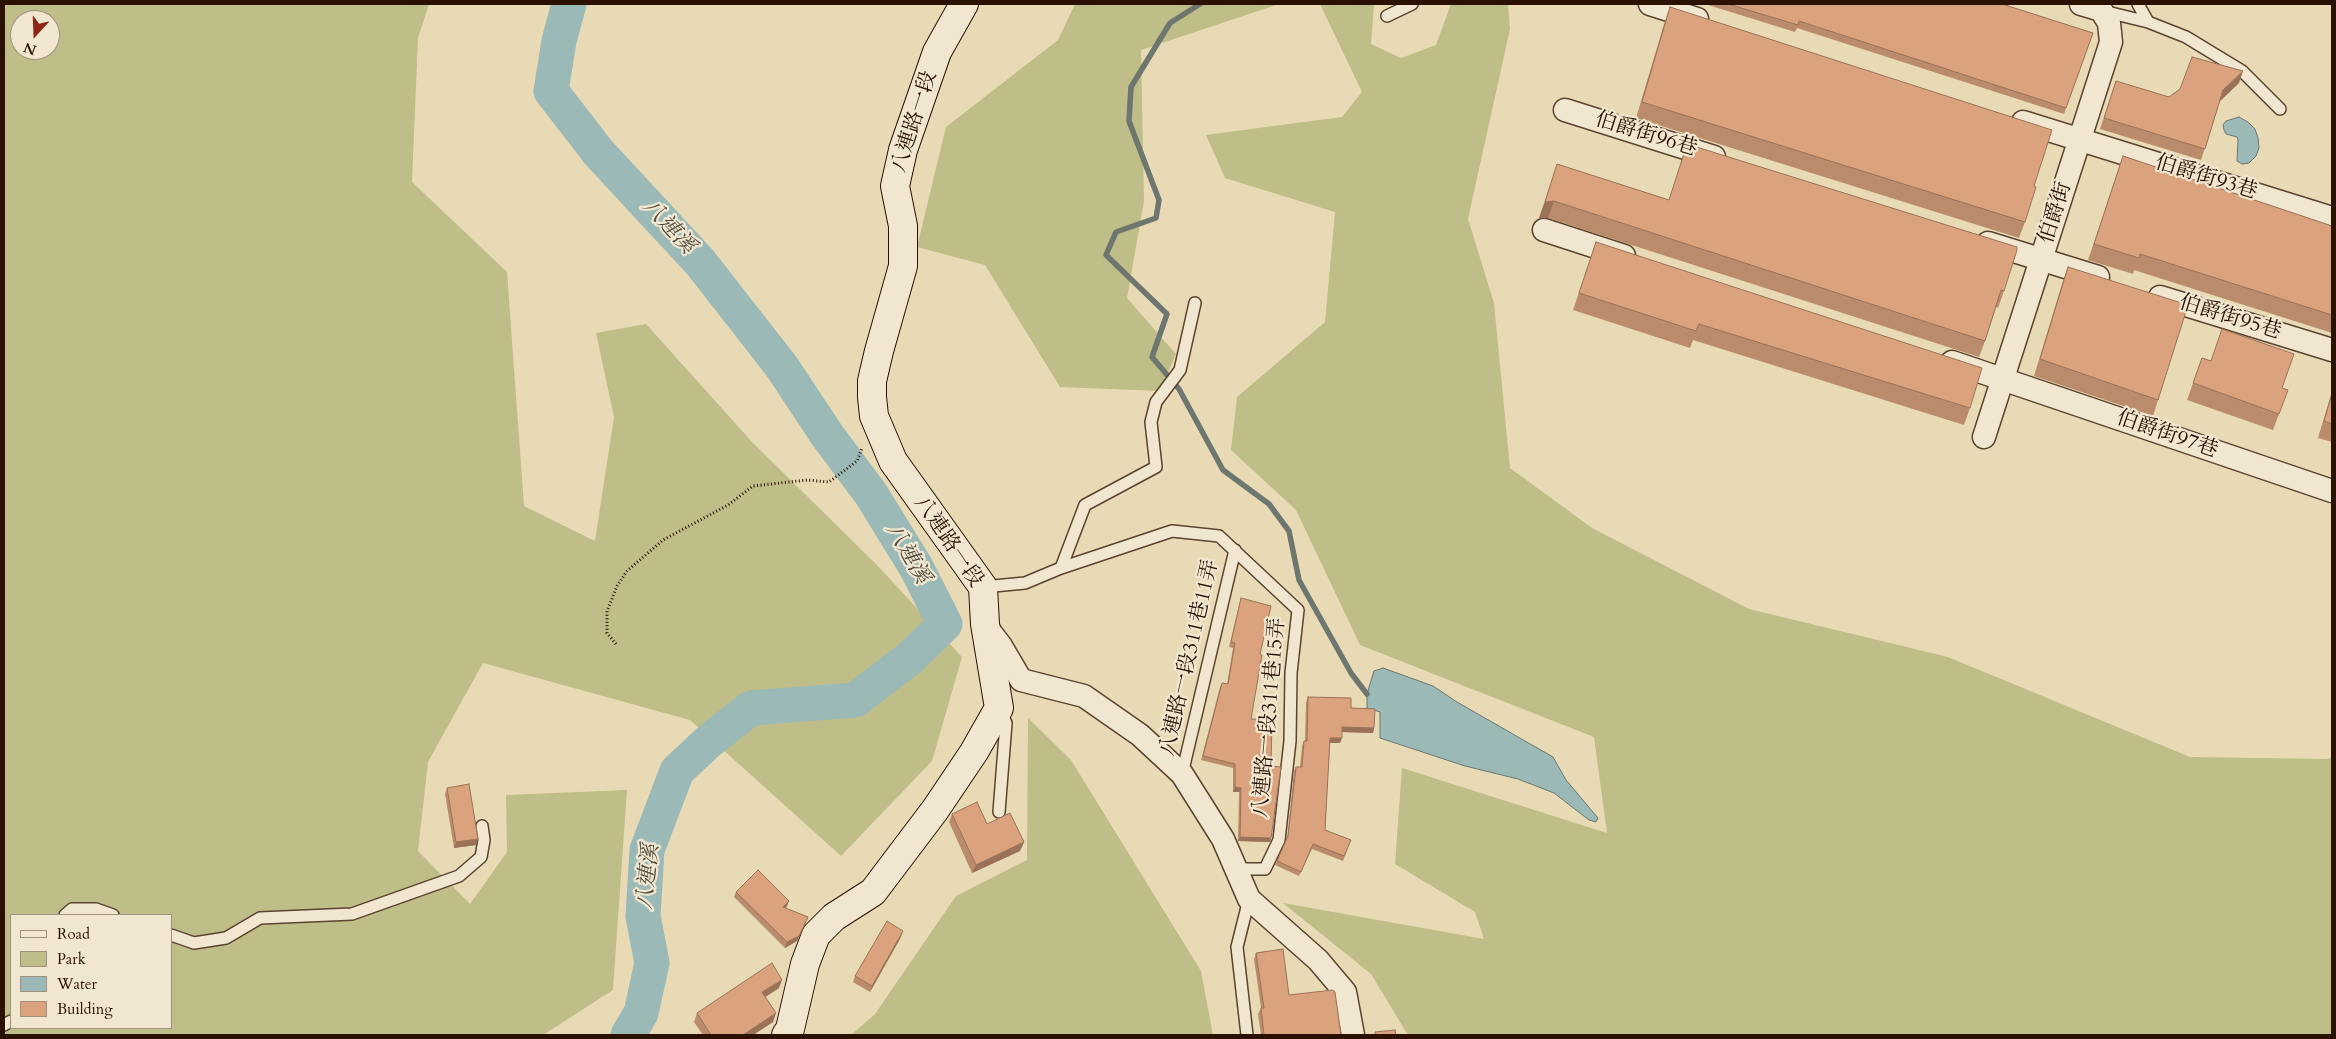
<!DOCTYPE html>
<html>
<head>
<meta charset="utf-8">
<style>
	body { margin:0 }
	#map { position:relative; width:2336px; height:1039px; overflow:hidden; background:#e9dab6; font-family:Cardo,serif }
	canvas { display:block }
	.frame { position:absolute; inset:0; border:5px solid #2a1102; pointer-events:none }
	.legend { position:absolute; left:10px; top:914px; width:162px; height:115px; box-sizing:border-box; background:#f1e7d0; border:1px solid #a1917e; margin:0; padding:6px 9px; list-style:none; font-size:15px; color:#2a1102 }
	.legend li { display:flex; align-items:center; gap:10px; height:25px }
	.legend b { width:25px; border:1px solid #a1917e }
	.north { position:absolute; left:10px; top:10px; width:50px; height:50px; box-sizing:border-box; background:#f1e7d0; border:1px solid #a1917e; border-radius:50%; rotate:200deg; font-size:14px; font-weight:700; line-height:20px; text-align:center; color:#2a1102 }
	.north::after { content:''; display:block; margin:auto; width:18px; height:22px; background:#8f2418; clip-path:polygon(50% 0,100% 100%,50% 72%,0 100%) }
</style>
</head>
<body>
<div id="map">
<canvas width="2336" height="1039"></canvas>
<div class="frame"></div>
<ul class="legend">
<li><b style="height:6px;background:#f1e7d0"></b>Road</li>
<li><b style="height:14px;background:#bfbd88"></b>Park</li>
<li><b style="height:14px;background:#9ab9b7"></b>Water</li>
<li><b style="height:14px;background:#daa37e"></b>Building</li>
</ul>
<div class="north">N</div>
</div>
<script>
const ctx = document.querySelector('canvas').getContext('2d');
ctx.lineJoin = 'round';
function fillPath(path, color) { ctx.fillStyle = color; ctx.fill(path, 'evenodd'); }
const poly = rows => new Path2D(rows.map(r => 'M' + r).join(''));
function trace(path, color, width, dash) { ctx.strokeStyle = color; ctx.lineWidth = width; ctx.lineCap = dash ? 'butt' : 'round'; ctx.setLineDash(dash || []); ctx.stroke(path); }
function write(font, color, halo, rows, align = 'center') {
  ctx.font = font + ' Cardo,"Noto Serif TC",serif'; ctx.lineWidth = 4.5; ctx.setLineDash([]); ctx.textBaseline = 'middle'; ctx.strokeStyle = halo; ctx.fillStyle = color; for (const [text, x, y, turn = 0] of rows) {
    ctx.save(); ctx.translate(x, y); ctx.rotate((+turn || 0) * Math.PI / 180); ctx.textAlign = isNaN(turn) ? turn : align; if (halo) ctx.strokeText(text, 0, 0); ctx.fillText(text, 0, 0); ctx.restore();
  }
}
fillPath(poly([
	[4,4,429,4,418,38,412,182,507,272,524,506,595,541,614,417,596,333,646,324,753,443,876,564,962,657,932,761,841,856,690,720,483,663,428,762,418,851,470,904,507,852,506,795,627,790,613,990,543,1035,4,1035],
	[20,20,50,20,50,50,20,50],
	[11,915,171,915,171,1028,11,1028],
	[1075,4,1279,4,1141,50,1144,201,1127,298,1176,354,1160,391,1060,387,985,265,917,247,946,127,1058,40],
	[1320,4,1374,4,1371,44,1401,58,1436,45,1451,4,1508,4,1510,29,1468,219,1494,303,1510,468,1592,528,1749,609,1948,657,2190,757,2328,759,2332,757,2332,1035,1408,1035,1371,974,1283,903,1484,939,1475,912,1395,864,1402,768,1607,833,1594,737,1360,645,1296,510,1231,450,1237,397,1325,322,1335,212,1225,178,1206,135,1342,117,1362,92],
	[1028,718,1071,760,1201,971,1213,1035,851,1035,875,1014,956,896,1027,860]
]), '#bfbd88');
const water = poly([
	[2239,117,2248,122,2255,129,2258,138,2259,148,2256,156,2249,163,2242,164,2237,161,2238,140,2237,137,2226,134,2224,130,2223,125,2226,121,2239,117],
	[1383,668,1433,686,1457,702,1553,757,1566,780,1598,818,1596,822,1589,820,1554,793,1518,779,1465,766,1380,738,1380,712,1367,708,1367,694,1374,671,1383,668]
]);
fillPath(water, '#9ab9b7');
trace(water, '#6d766f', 1);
trace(poly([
	[1200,4,1170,23,1131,87,1129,121,1159,200,1156,218,1116,232,1106,255,1167,314,1152,357,1179,389,1223,470,1269,504,1289,531,1299,580,1351,673,1367,694]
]), '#6d766f', 5.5);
trace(poly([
	[569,4,559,41,551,91,598,152,700,262,782,367,827,435,871,494,916,567,945,624,910,658,855,700,751,708,708,742,677,771,647,850,643,916,652,963,641,1013,628,1035]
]), '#9ab9b7', 35);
const lane = poly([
	[2138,4,2148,22,2186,37,2242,71,2280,109],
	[2103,11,2148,22],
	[1387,16,1412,4],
	[1061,568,1172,531,1219,536,1298,610,1291,673,1290,741,1279,840,1265,869,1236,869],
	[983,587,1025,583,1061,568,1085,505,1156,467,1151,422,1156,402,1180,370,1195,303],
	[1182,774,1235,550],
	[999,812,1006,723,1001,712],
	[65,915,72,909,96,909,113,915],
	[171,935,194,943,226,938,260,918,352,914,459,876,481,857,484,840,482,826],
	[4,1025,11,1021],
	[1247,1035,1237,947,1249,899]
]);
const street = poly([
	[1650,4,1697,19],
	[1565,110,1714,157],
	[2023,122,2332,218],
	[1544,230,1624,256],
	[1988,243,2098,277],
	[2160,297,2332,350],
	[1952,362,2332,491],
	[1984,437,2111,42,2109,23,2101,10,2081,4],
	[985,625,1001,646,1021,680,1084,696,1140,735,1182,774,1223,839,1249,899,1318,960,1345,992,1353,1035]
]);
const secondary = poly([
	[786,1035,790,1029,805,964,816,935,834,917,873,892,935,810,974,752,999,708,985,624,983,587,893,461,874,416,872,397,872,381,879,351,903,266,903,226,895,186,903,150,937,52,964,4]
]);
trace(lane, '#5a432f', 14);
trace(street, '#5a432f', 25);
trace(secondary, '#2a1102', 30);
trace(poly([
	[616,644,607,633,607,611,617,586,627,571,663,540,728,505,753,486,807,480,829,482,857,461,862,448]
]), '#2a1102', 3, [1, 2.5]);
trace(lane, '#f1e7d0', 11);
trace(street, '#f1e7d0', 22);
trace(secondary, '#f1e7d0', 28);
fillPath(poly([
	[1705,4,2002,4,2093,33,2064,114,1797,28,1795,32],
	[1670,7,2034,186,2025,222,2019,238,1636,118,1664,24],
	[2116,81,2169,97,2239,83,2220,101,2201,160,2100,129],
	[1687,144,2004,291,1998,308,1996,307,1985,341,1979,357,1548,218,1539,218,1557,164,1669,200],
	[2123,156,2332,226,2332,333,2134,270,2133,274,2088,260],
	[1596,242,1970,408,1964,425,1693,340,1690,348,1573,310],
	[2068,267,2158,400,2153,416,2034,376,2062,284],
	[2202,358,2288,390,2273,430,2187,400],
	[2332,391,2332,442,2318,438],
	[1241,598,1260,654,1251,719,1271,766,1271,838,1270,842,1238,841,1239,792,1233,792,1233,768,1201,760,1220,687,1222,683,1227,684,1233,648,1229,647],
	[1308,697,1351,708,1374,728,1373,733,1342,732,1340,743,1330,743,1325,830,1351,840,1343,861,1312,849,1299,876,1275,865,1287,840,1294,771,1296,767,1300,767,1302,746,1304,741,1305,741,1306,702],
	[447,788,476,845,454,848,445,794],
	[952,814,987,824,1024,842,1020,851,972,873,949,822],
	[736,892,787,906,786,908,806,922,797,941,785,948,734,897],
	[901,937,870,992,853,982,855,976],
	[1256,953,1289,995,1341,1035,1261,1035,1258,1014,1261,1008,1254,959],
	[779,988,765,997,773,1022,753,1035,703,1035,694,1022,697,1013]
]), '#bb8c6c');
fillPath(poly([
	[2243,71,2239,83,2219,102,2223,90],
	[1554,201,1548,218,1539,218,1545,202],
	[1342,727,1374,728,1373,733,1340,732],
	[1330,738,1342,738,1340,743,1329,743],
	[1235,787,1241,788,1239,792,1233,792],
	[1240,837,1271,838,1270,842,1238,841],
	[478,839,476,845,454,848,456,842],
	[1024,842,1020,851,972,873,976,865],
	[789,901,787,906,782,912,783,907],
	[808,917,797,941,785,948,787,942],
	[903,931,901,937,870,992,872,986],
	[782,980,779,988,759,1001,762,992],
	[776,1013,773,1022,753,1035,743,1035]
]), '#997258');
const building = poly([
	[1728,4,2002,4,2093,33,2066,108,1799,21,1798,25,1728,4],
	[1670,7,2052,130,2034,186,2036,187,2025,222,1642,102,1670,7],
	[2192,57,2243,71,2223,90,2205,149,2104,118,2116,81,2169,97,2180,89,2192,57],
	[1687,144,2017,247,2017,250,2004,291,2001,290,1985,341,1554,201,1545,202,1557,164,1669,200,1687,144],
	[2123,156,2332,226,2332,315,2140,254,2139,258,2094,244,2123,156],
	[1596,242,1982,368,1970,408,1699,324,1696,331,1579,293,1596,242],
	[2068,267,2188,305,2158,400,2040,359,2068,267],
	[2222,329,2294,354,2282,388,2288,390,2279,414,2193,383,2202,358,2211,361,2222,329],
	[2332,394,2332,424,2324,421,2332,394],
	[1241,598,1271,606,1260,654,1262,655,1251,719,1272,720,1271,766,1281,767,1271,838,1240,837,1241,788,1235,787,1235,764,1203,756,1222,683,1228,684,1235,643,1231,642,1241,598],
	[1308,697,1351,698,1351,708,1375,709,1374,728,1342,727,1342,738,1330,738,1325,830,1351,840,1344,856,1313,844,1301,872,1277,861,1288,836,1296,767,1302,767,1304,741,1307,741,1308,697],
	[469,784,478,839,456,842,447,788,469,784],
	[977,802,987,824,1010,813,1024,842,976,865,952,814,977,802],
	[758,870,789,901,783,907,808,917,799,936,787,942,736,892,758,870],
	[887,921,903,931,872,986,855,976,887,921],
	[1283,949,1289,995,1333,990,1335,992,1341,1035,1264,1035,1261,1008,1264,1008,1256,953,1283,949],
	[772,963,782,980,762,992,776,1013,743,1035,711,1035,697,1013,772,963],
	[1395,1030,1396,1035,1375,1035,1375,1032,1395,1030]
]);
fillPath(building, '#daa37e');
trace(building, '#997258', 1);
write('21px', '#2a1102', '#f1e7d0', [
	["八連路一段",915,122,-72],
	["伯爵街96巷",1646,135,17],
	["伯爵街93巷",2206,178,17],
	["伯爵街",2056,213,-72],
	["伯爵街95巷",2230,318,17],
	["伯爵街97巷",2167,435,19],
	["八連路一段",948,542,56],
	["八連路一段311巷11弄",1190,658,-77],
	["八連路一段311巷15弄",1270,718,-85]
]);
write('italic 22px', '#514c41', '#f1e7d0', [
	["八連溪",668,227,47],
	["八連溪",907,554,60],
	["八連溪",649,877,-84]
]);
</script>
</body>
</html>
